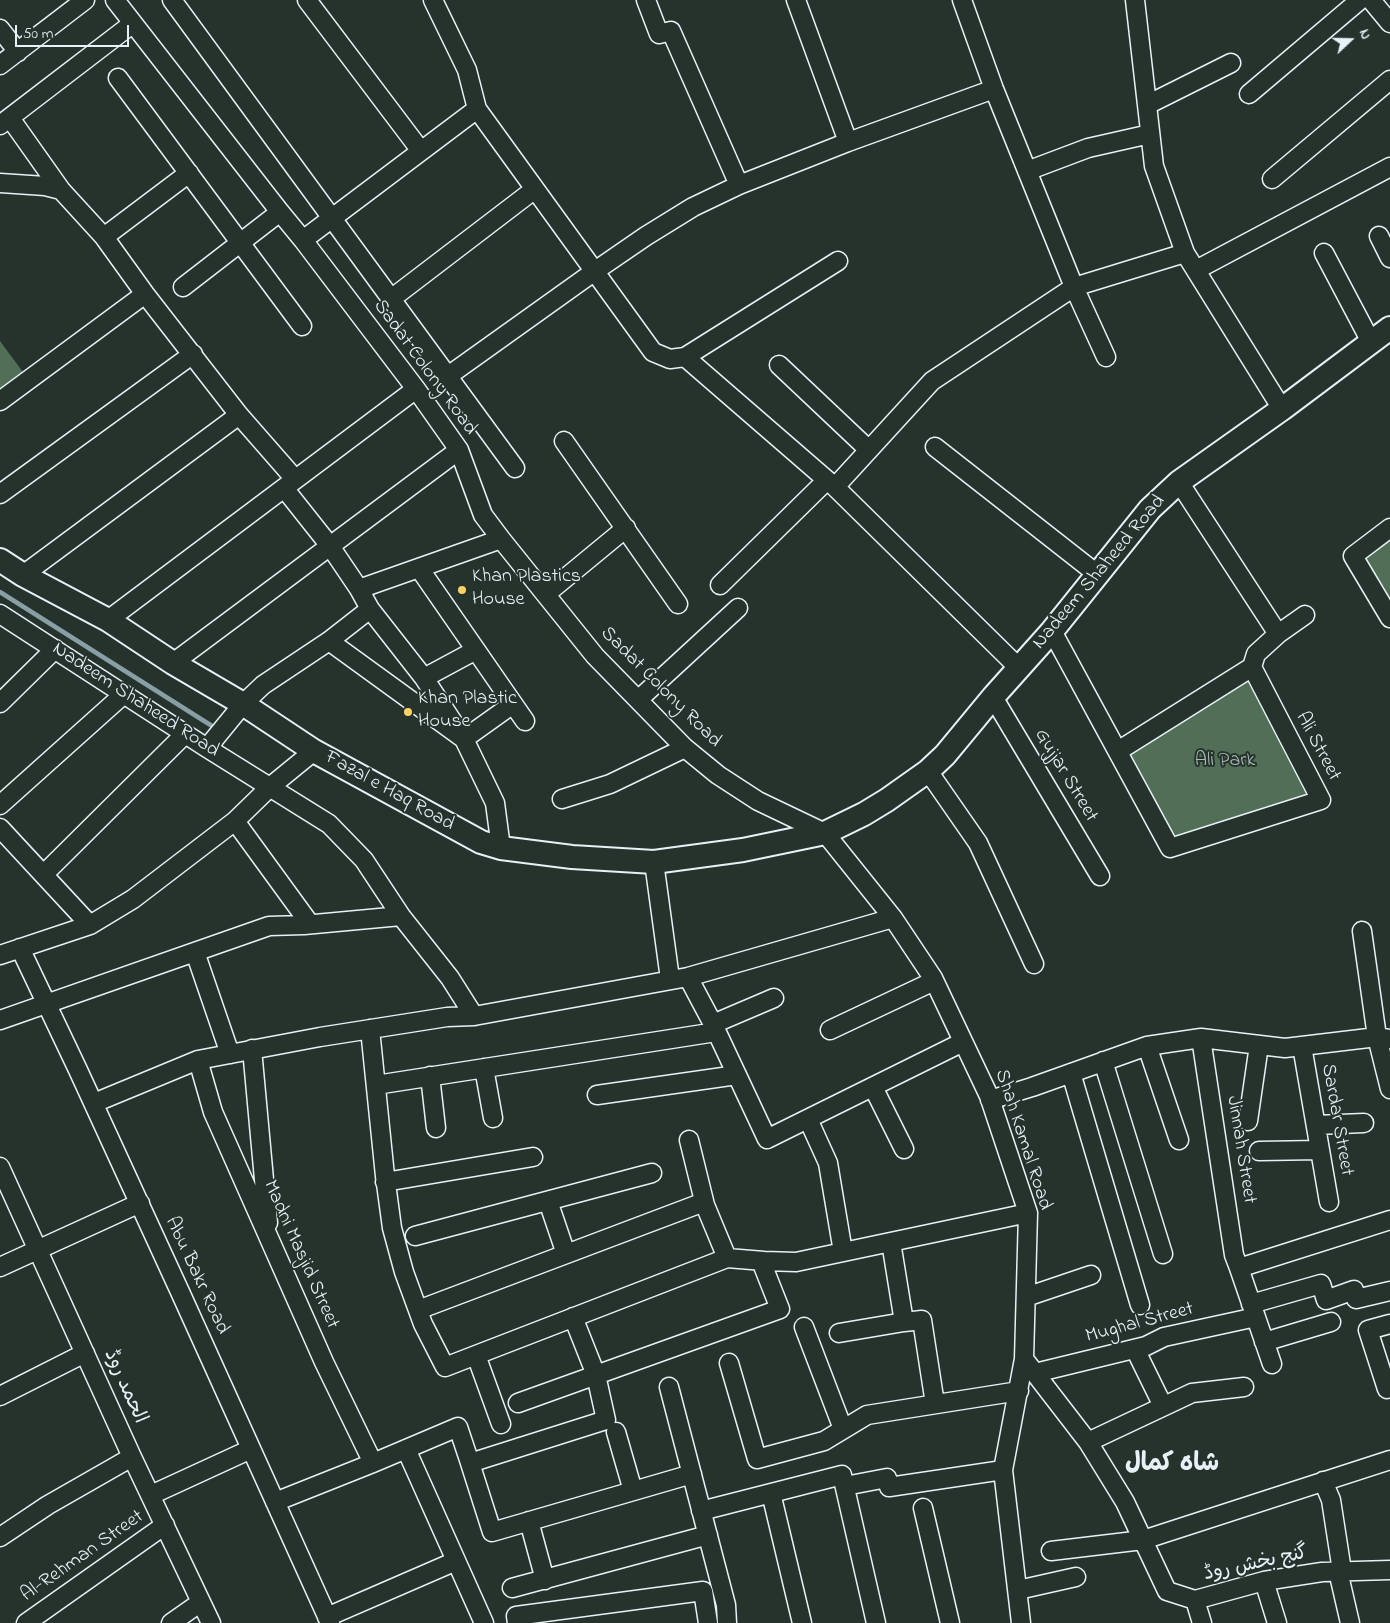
<!DOCTYPE html>
<html>
<head>
<meta charset="utf-8">
<style>
	body { margin:0 }
	#map { position:relative; width:1390px; height:1623px; overflow:hidden; background:#26332d; font-family:"Indie Flower",sans-serif }
	canvas { display:block }
	.north { position:absolute; left:1325px; top:15px; width:50px; height:50px; -webkit-text-stroke:4px #26332d; paint-order:stroke; rotate:69deg; font-size:14px; font-weight:700; line-height:20px; text-align:center; color:#e8f1f8 }
	.north::after { content:''; display:block; margin:auto; width:18px; height:22px; background:#e8f1f8; clip-path:polygon(50% 0,100% 100%,50% 72%,0 100%) }
	.scale { position:absolute; left:15px; top:25px; width:114px; height:22px; box-sizing:border-box; border:2px solid #e8f1f8; border-top:0; padding-left:6px; font-size:15px; line-height:18px; white-space:nowrap; color:#e8f1f8; -webkit-text-stroke:4px #26332d; paint-order:stroke }
</style>
</head>
<body>
<div id="map">
<canvas width="1390" height="1623"></canvas>
<div class="north">N</div>
<div class="scale">50 m</div>
</div>
<script>
const ctx = document.querySelector('canvas').getContext('2d');
ctx.lineJoin = 'round';
function fillPath(path, color) { ctx.fillStyle = color; ctx.fill(path, 'evenodd'); }
const poly = rows => new Path2D(rows.map(r => 'M' + r).join(''));
function trace(path, color, width, dash) { ctx.strokeStyle = color; ctx.lineWidth = width; ctx.lineCap = dash ? 'butt' : 'round'; ctx.setLineDash(dash || []); ctx.stroke(path); }
function write(font, color, halo, rows, align = 'center') {
  ctx.font = font + ' "Indie Flower","Playpen Sans Arabic",sans-serif'; ctx.lineWidth = 4; ctx.setLineDash([]); ctx.textBaseline = 'middle'; ctx.strokeStyle = halo; ctx.fillStyle = color; for (const [text, x, y, turn = 0] of rows) {
    ctx.save(); ctx.translate(x, y); ctx.rotate((+turn || 0) * Math.PI / 180); ctx.textAlign = isNaN(turn) ? turn : align; if (halo) ctx.strokeText(text, 0, 0); ctx.fillText(text, 0, 0); ctx.restore();
  }
}
fillPath(poly([
	[0,341,28,379,0,398],
	[1390,533,1390,609,1358,557],
	[1252,667,1321,800,1170,848,1118,751]
]), '#516f57');
trace(poly([
	[0,592,212,726]
]), '#889fa6', 4.5);
const minor = poly([
	[115,0,280,212,303,240,416,389,459,450,483,515,501,539,595,656,685,748,718,775,758,801,825,833,893,918,933,978,989,1096,1028,1213,1024,1359,1003,1470,1021,1623],
	[172,0,515,468],
	[307,0,421,151],
	[433,0,467,70,477,109,653,352,670,359,685,357,835,487],
	[646,0,659,34,671,31,739,185],
	[796,0,848,142],
	[962,0,994,89,1074,287,1106,357],
	[1135,0,1154,166,1185,253,1282,409],
	[1371,0,1390,23],
	[0,29,18,52],
	[0,65,85,0],
	[118,78,302,326],
	[1249,94,1360,0],
	[1147,105,1231,63],
	[10,118,61,190,104,237,145,294,239,415,295,479],
	[0,125,132,24],
	[1027,171,1088,148,1150,134],
	[1272,179,1390,80],
	[0,183,45,186,61,190],
	[1379,236,1390,258],
	[104,237,189,173],
	[303,240,477,109],
	[1324,253,1371,342],
	[1196,270,1390,167],
	[183,287,280,212],
	[391,299,535,189],
	[685,357,838,261],
	[779,365,869,450],
	[448,376,595,271,646,236,693,207,739,185,848,142,994,89],
	[0,401,145,294],
	[564,441,678,604],
	[935,447,1097,574],
	[1179,482,1278,634],
	[284,488,330,546,359,589,370,609,424,678,464,739,495,803,501,848],
	[0,494,193,354],
	[1390,528,1353,556,1390,618],
	[419,568,525,721],
	[23,575,239,415],
	[720,585,827,480],
	[359,589,501,539],
	[546,594,626,528],
	[0,614,207,748,329,824,364,860,401,916,450,978,474,1016],
	[108,620,416,389],
	[1052,631,1170,848,1321,800,1252,667,1118,751],
	[329,641,464,739,513,704],
	[173,663,459,450],
	[1252,667,1256,654,1278,634,1305,615],
	[1019,668,835,487,932,381,1074,287,1185,253],
	[424,678,476,650],
	[993,697,1100,876],
	[638,700,738,608],
	[0,703,55,649],
	[207,748,243,704,263,685,329,641,370,609],
	[928,771,978,843,1034,964],
	[562,799,610,784,685,748],
	[0,805,124,694],
	[235,821,310,924],
	[0,828,90,925],
	[654,862,670,979],
	[44,874,185,734],
	[1362,931,1377,1037,1390,1089],
	[20,948,78,1070,181,1294,330,1623],
	[195,952,230,1054],
	[0,955,90,925,133,899,235,821,270,787,314,751],
	[688,977,713,1024,767,1139,963,1042],
	[0,1020,269,926,304,925,401,916],
	[713,1024,774,998],
	[370,1029,385,1176,392,1228,404,1272,423,1324,445,1367,727,1258],
	[830,1030,934,981],
	[1201,1038,1234,1255,1239,1268],
	[1147,1046,1179,1140],
	[1302,1046,1329,1202],
	[252,1049,268,1223],
	[198,1060,213,1112,324,1362,373,1463],
	[1103,1061,1163,1254],
	[484,1068,493,1118],
	[1071,1073,1140,1305],
	[430,1076,436,1128],
	[376,1085,716,1032],
	[873,1087,904,1149],
	[597,1095,737,1075],
	[990,1100,1032,1087,1147,1046,1201,1038,1285,1048,1377,1037,1390,1039],
	[94,1103,198,1060,320,1037,447,1017,474,1016,688,977,893,918],
	[808,1119,828,1163,843,1252],
	[1248,1121,1259,1045],
	[1316,1125,1364,1123],
	[689,1140,705,1205,727,1258,764,1261,796,1262,1028,1213],
	[1259,1151,1320,1150],
	[0,1167,132,1457,211,1623],
	[385,1182,533,1157],
	[548,1201,566,1254],
	[415,1236,652,1173],
	[891,1242,904,1322,922,1320,935,1404],
	[0,1267,140,1203],
	[1026,1297,1091,1275],
	[1251,1304,1321,1284,1326,1300,1354,1290,1356,1299,1390,1291],
	[418,1310,704,1202],
	[1390,1324,1368,1330,1387,1389,1390,1388],
	[804,1327,843,1429],
	[839,1333,904,1322],
	[1264,1342,1331,1322],
	[1135,1349,1163,1406],
	[476,1355,501,1424],
	[1024,1359,1088,1442,1125,1502,1167,1591,1195,1600,1264,1581,1322,1572,1390,1570],
	[729,1363,757,1459,824,1441,867,1415,1019,1391],
	[1272,1364,1239,1268,1390,1220],
	[1035,1373,1146,1346,1164,1337,1256,1317],
	[669,1387,726,1605,727,1623],
	[0,1396,85,1353],
	[518,1403,780,1309,761,1261],
	[616,1432,633,1491],
	[1088,1442,1192,1393,1244,1387],
	[406,1449,484,1623],
	[470,1463,492,1532,692,1474],
	[1323,1481,1331,1500,1342,1571],
	[845,1486,887,1478,889,1487,1003,1470],
	[771,1493,802,1623],
	[151,1495,251,1449],
	[275,1502,373,1463,458,1427,470,1463,606,1420,596,1375,573,1317],
	[923,1508,950,1623],
	[701,1511,842,1475,876,1623],
	[529,1521,545,1580],
	[0,1537,48,1505,132,1457],
	[1051,1551,1143,1540,1390,1460],
	[1338,1571,1350,1623],
	[1264,1581,1277,1623],
	[512,1588,708,1535],
	[1018,1590,1076,1577],
	[1195,1600,1202,1623],
	[327,1617,456,1561],
	[26,1623,165,1525],
	[171,1623,201,1602],
	[517,1623,516,1616,703,1591,708,1623]
]);
const major = poly([
	[0,560,23,575,108,620,173,663,243,704,314,751,481,842,501,848,572,857,654,862,743,850,825,833,864,814,887,800,928,771,945,755,993,697,1052,631,1150,509,1179,482,1282,409,1390,328]
]);
trace(minor, '#e8f1f8', 21);
trace(major, '#e8f1f8', 26);
trace(minor, '#26332d', 18);
trace(major, '#26332d', 22);
for (const [x, y, r, color] of [
	[462,590,5,"#ffd166"],
	[408,712,5,"#ffd166"]
]) { const dot = new Path2D(); dot.arc(x, y, r, 0, 2 * Math.PI); ctx.fillStyle = color; ctx.fill(dot); trace(dot, '#26332d', 2); }
write('20px', '#e8f1f8', '#26332d', [
	["Sadat Colony Road",424,368,54],
	["Nadeem Shaheed Road",1100,573,-50],
	["Sadat Colony Road",660,688,45],
	["Nadeem Shaheed Road",135,701,33],
	["Ali Street",1317,747,62],
	["Gujjar Street",1065,776,59],
	["Fazal e Haq Road",389,792,29],
	["Sardar Street",1336,1120,80],
	["Shah Kamal Road",1022,1140,72],
	["Jinnah Street",1240,1150,81],
	["Madni Masjid Street",300,1255,66],
	["Abu Bakr Road",196,1276,65],
	["Mughal Street",1140,1324,-15],
	["الحمد روڈ",124,1387,66],
	["Al-Rehman Street",83,1557,-35],
	["گنج بخش روڈ",1256,1565,-12]
]);
write('20px', '#e8f1f8', '#26332d', [
	["Khan Plastics",472,578],
	["House",472,601],
	["Khan Plastic",418,700],
	["House",418,723]
], 'left');
write('20px', '#acbdb8', '#26332d', [
	["Ali Park",1225,762]
]);
write('bold 25px', '#e8f1f8', '#26332d', [
	["شاہ کمال",1172,1466]
]);
</script>
</body>
</html>
